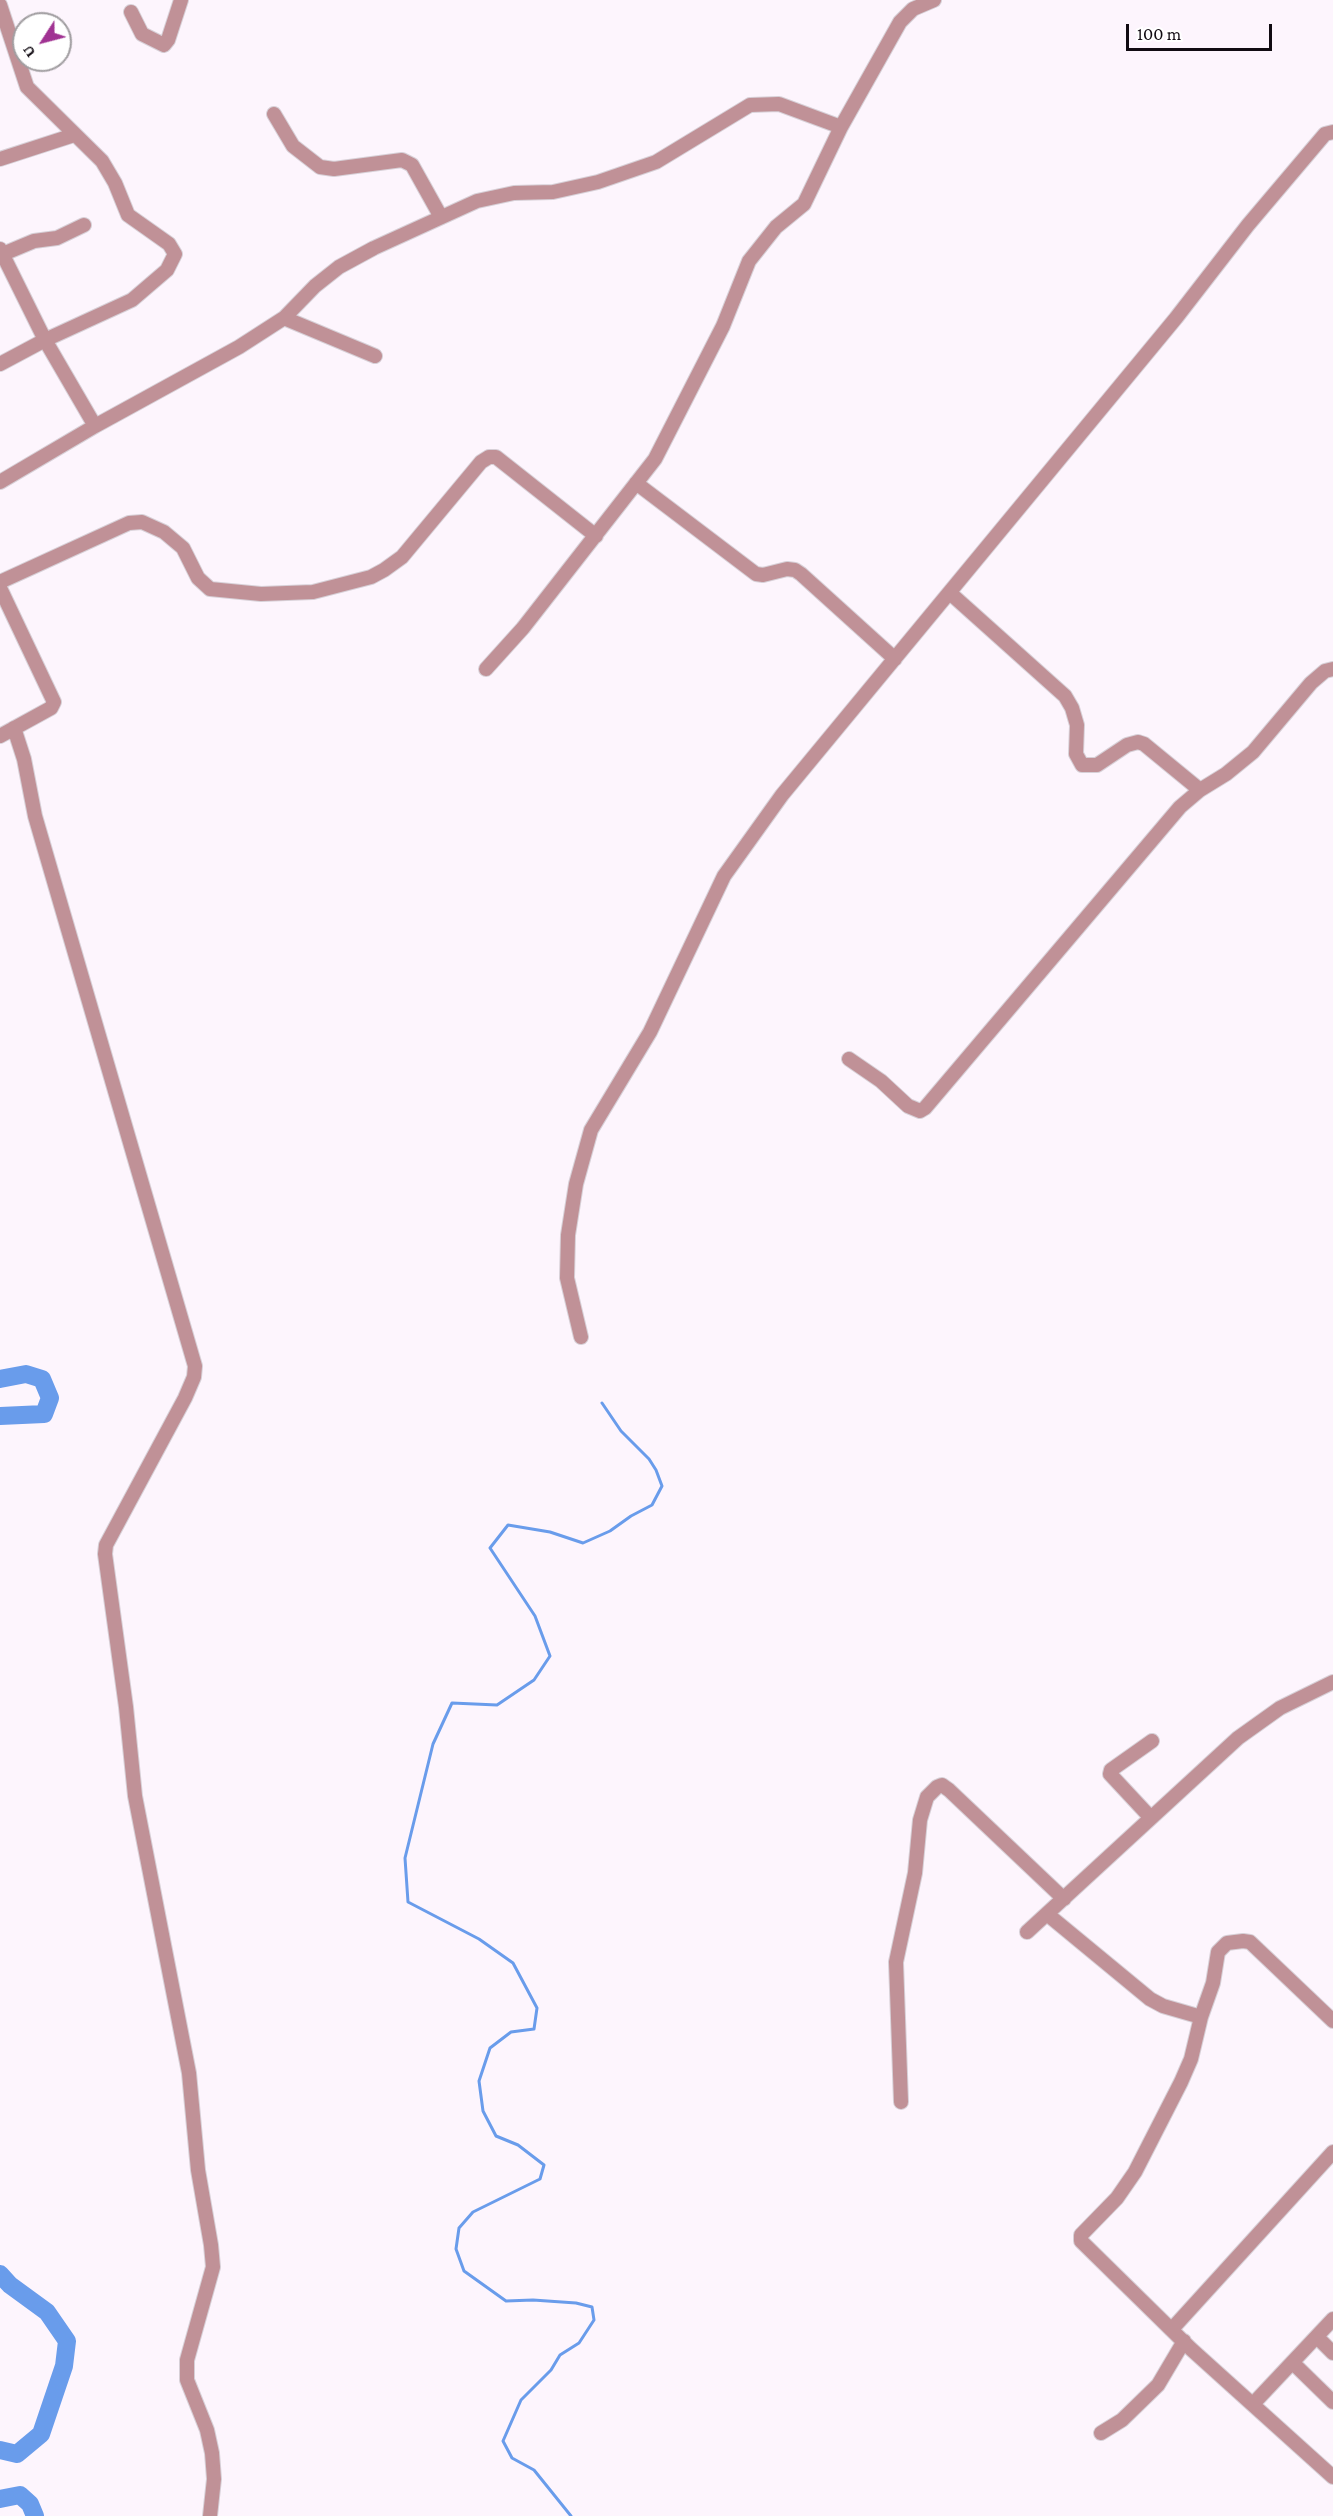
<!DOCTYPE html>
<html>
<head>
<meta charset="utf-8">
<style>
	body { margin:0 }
	#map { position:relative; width:1333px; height:2516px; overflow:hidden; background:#fdf5fd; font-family:"Crimson Pro",serif }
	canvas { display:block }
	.north { position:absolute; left:12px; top:12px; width:60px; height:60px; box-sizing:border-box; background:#fff; border:2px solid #a09da0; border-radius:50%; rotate:234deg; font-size:16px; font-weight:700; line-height:24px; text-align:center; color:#110b12 }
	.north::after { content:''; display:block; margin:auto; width:21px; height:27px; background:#a03292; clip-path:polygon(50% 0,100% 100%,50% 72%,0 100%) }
	.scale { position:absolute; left:1126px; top:24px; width:146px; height:27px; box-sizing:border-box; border:3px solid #110b12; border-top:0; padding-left:8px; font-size:18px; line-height:21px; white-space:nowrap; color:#110b12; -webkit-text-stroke:4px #fff; paint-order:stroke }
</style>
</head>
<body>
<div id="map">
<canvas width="1333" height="2516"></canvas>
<div class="north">U</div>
<div class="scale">100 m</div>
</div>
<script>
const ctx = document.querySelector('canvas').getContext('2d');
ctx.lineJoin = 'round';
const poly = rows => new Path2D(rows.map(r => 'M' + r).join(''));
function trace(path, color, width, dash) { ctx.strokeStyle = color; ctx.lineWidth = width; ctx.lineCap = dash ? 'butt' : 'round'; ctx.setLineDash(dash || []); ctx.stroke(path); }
trace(poly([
	[571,2516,534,2470,512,2458,503,2441,521,2400,551,2370,560,2355,579,2343,594,2320,592,2307,576,2303,533,2300,506,2301,464,2271,456,2249,459,2228,473,2212,540,2179,544,2165,518,2145,496,2136,483,2111,479,2081,490,2048,511,2032,534,2029,537,2008,513,1963,479,1939,408,1902,405,1858,433,1744,452,1703,497,1705,534,1680,550,1656,535,1616,490,1548,508,1525,550,1532,583,1543,610,1531,631,1516,652,1505,662,1486,656,1470,649,1459,621,1431,602,1403]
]), '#699ceb', 3);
trace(poly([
	[0,1379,26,1374,42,1379,50,1398,44,1414,0,1416],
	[0,2274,10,2285,47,2312,67,2341,64,2366,41,2434,17,2454,0,2450],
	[0,2499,20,2495,30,2504,35,2516]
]), '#699ceb', 18);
const minor = poly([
	[0,5,27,87,102,161,115,183,128,215,169,244,175,254,167,270,132,300,45,340,0,364],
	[131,12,142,34,164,45,168,40,181,0],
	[274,114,293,146,320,167,334,169,402,160,412,165,441,217],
	[0,159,74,135],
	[0,249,45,340,95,426],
	[3,254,34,241,57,238,84,225],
	[284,318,375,356],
	[0,482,95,426,239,347,284,318,315,286,339,267,374,248,477,201,514,193,553,192,598,182,656,162,750,105,779,104,841,127,900,22,913,9,934,0],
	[636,483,756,574,763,575,787,569,795,570,801,574,895,659],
	[0,582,129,523,142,522,164,532,183,548,198,578,210,589,261,594,313,592,371,577,384,570,402,557,481,462,489,457,496,457,596,536],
	[0,588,54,702,51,708,0,736],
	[950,593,1065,696,1072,708,1077,725,1076,754,1082,765,1097,765,1127,745,1138,742,1144,744,1200,790],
	[486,669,523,628,655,459,723,326,749,261,776,227,804,204,841,127],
	[14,728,24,759,35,816,195,1366,194,1377,185,1398,106,1545,105,1554,126,1707,135,1796,189,2073,198,2170,211,2245,213,2267,187,2360,187,2380,207,2430,212,2453,214,2479,210,2516],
	[849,1059,881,1081,908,1106,920,1111,925,1108,1180,807,1200,790,1226,774,1253,752,1311,683,1325,671,1333,669],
	[581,1337,567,1278,568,1235,576,1184,591,1130,650,1032,724,876,782,795,1176,318,1248,225,1325,134,1333,132],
	[1151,1818,1110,1774,1111,1770,1152,1741],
	[1047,1914,1150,1999,1163,2006,1201,2017,1191,2059,1181,2082,1135,2172,1117,2198,1081,2235,1081,2241,1191,2349,1333,2477],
	[1027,1932,1238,1738,1280,1708,1333,1682],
	[1201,2017,1213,1983,1218,1952,1227,1943,1243,1941,1250,1942,1333,2021],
	[901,2102,896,1962,915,1873,920,1820,927,1797,937,1787,942,1785,949,1790,1064,1899],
	[1172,2329,1333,2152],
	[1317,2337,1333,2353],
	[1293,2363,1333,2402],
	[1253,2404,1333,2319],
	[1101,2433,1122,2420,1158,2385,1184,2341]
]);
trace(minor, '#d7d0d7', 16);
trace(minor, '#c09197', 14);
</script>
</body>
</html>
